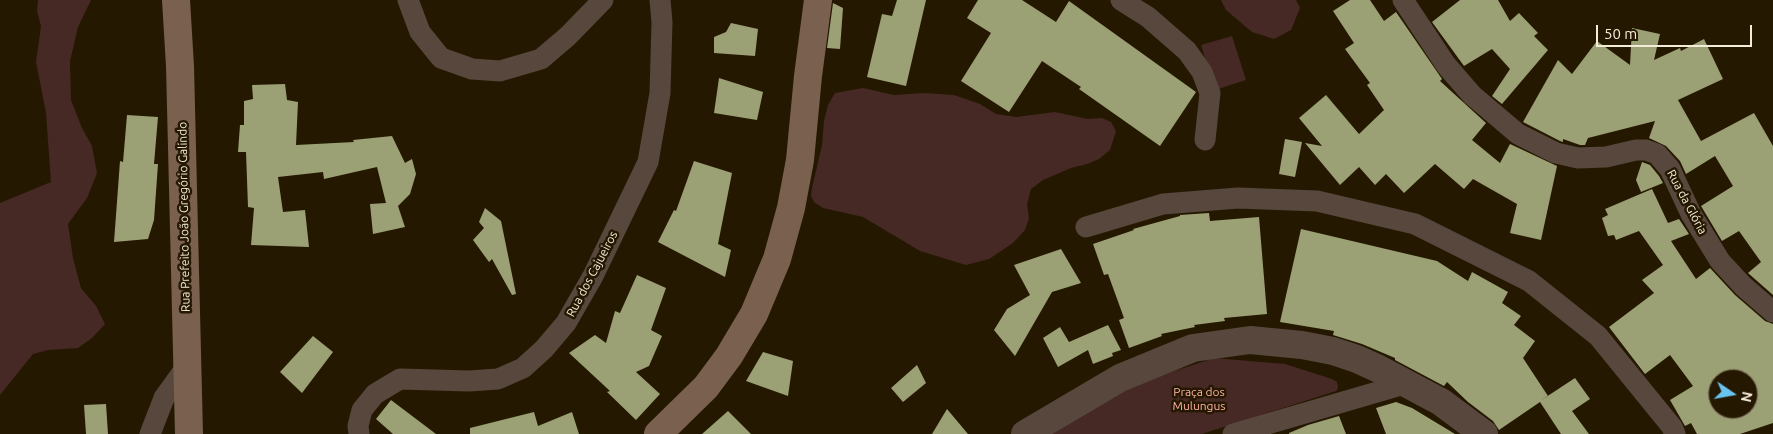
<!DOCTYPE html>
<html>
<head>
<meta charset="utf-8">
<style>
	body { margin:0 }
	#map { position:relative; width:1773px; height:434px; overflow:hidden; background:#251800; font-family:Ubuntu,sans-serif }
	canvas { display:block }
	.north { position:absolute; left:1708px; top:369px; width:50px; height:50px; box-sizing:border-box; background:#251800; border:1px solid #786d58; border-radius:50%; rotate:102deg; font-size:14px; font-weight:700; line-height:20px; text-align:center; color:#f4ecdb }
	.north::after { content:''; display:block; margin:auto; width:18px; height:22px; background:#67c4ef; clip-path:polygon(50% 0,100% 100%,50% 72%,0 100%) }
	.scale { position:absolute; left:1596px; top:25px; width:156px; height:22px; box-sizing:border-box; border:2px solid #f4ecdb; border-top:0; padding-left:6px; font-size:15px; line-height:18px; white-space:nowrap; color:#f4ecdb; -webkit-text-stroke:4px #251800; paint-order:stroke }
</style>
</head>
<body>
<div id="map">
<canvas width="1773" height="434"></canvas>
<div class="north">N</div>
<div class="scale">50 m</div>
</div>
<script>
const ctx = document.querySelector('canvas').getContext('2d');
ctx.lineJoin = 'round';
function fillPath(path, color) { ctx.fillStyle = color; ctx.fill(path, 'evenodd'); }
const poly = rows => new Path2D(rows.map(r => 'M' + r).join(''));
function trace(path, color, width, dash) { ctx.strokeStyle = color; ctx.lineWidth = width; ctx.lineCap = dash ? 'butt' : 'round'; ctx.setLineDash(dash || []); ctx.stroke(path); }
function write(font, color, halo, rows, align = 'center') {
  ctx.font = font + ' Ubuntu,sans-serif'; ctx.lineWidth = 5; ctx.setLineDash([]); ctx.textBaseline = 'middle'; ctx.strokeStyle = halo; ctx.fillStyle = color; for (const [text, x, y, turn = 0] of rows) {
    ctx.save(); ctx.translate(x, y); ctx.rotate((+turn || 0) * Math.PI / 180); ctx.textAlign = isNaN(turn) ? turn : align; if (halo) ctx.strokeText(text, 0, 0); ctx.fillText(text, 0, 0); ctx.restore();
  }
}
fillPath(poly([
	[38,0,91,0,78,27,70,61,71,100,82,128,92,146,97,173,87,198,68,224,73,258,81,288,96,306,105,324,92,338,78,348,48,350,33,354,0,395,0,203,51,182,46,113,36,62,41,26,37,11],
	[1221,0,1296,0,1300,8,1291,30,1274,39,1252,32,1226,10],
	[1232,36,1246,80,1215,90,1201,45],
	[863,88,894,95,924,93,954,95,980,104,996,114,1016,117,1055,112,1088,119,1102,118,1111,122,1116,131,1110,150,1099,159,1087,164,1071,168,1043,180,1031,189,1027,204,1029,218,1025,230,1013,243,989,259,966,265,920,251,863,217,823,208,814,202,811,196,812,188,822,145,824,121,828,105,835,93],
	[1214,358,1285,364,1332,379,1337,382,1338,388,1336,391,1202,434,1043,434,1123,388]
]), '#462824');
fillPath(poly([
	[897,0,926,0,906,86,867,77,882,14,892,16],
	[978,0,1022,0,1056,22,1069,1,1196,92,1160,146,1079,89,1081,87,1042,61,1009,112,961,81,991,33,967,18],
	[1350,0,1370,0,1384,21,1396,12,1442,79,1440,81,1486,123,1472,140,1500,163,1510,144,1557,166,1541,240,1510,233,1517,204,1473,179,1464,189,1435,164,1404,193,1386,174,1375,185,1359,167,1340,185,1305,143,1322,146,1299,118,1326,95,1359,134,1384,110,1367,85,1370,83,1345,49,1354,43,1333,11],
	[1460,0,1498,0,1510,21,1519,13,1538,33,1534,36,1548,50,1502,104,1492,96,1510,69,1492,49,1464,66,1432,22],
	[833,3,843,8,840,49,827,48],
	[731,23,758,29,755,56,714,53,714,37,726,32],
	[1632,28,1660,34,1654,60,1680,48,1681,51,1704,39,1723,79,1678,100,1701,141,1754,113,1773,146,1773,295,1748,273,1761,262,1739,231,1722,241,1701,206,1733,186,1715,156,1686,174,1680,161,1666,146,1649,138,1655,121,1588,138,1585,145,1580,145,1563,139,1563,142,1560,141,1523,122,1558,60,1572,74,1597,41,1630,65],
	[719,78,763,92,757,120,714,113],
	[285,84,287,100,298,102,296,145,354,142,353,140,392,136,405,163,412,159,416,174,410,194,398,206,405,227,373,234,370,204,386,203,377,167,324,179,323,172,278,177,283,212,305,210,309,247,251,245,254,208,248,207,246,152,238,152,240,125,244,125,244,101,253,99,252,85],
	[127,115,158,117,154,164,158,164,154,220,148,239,114,242,120,161,123,162],
	[1285,139,1302,142,1295,177,1279,174],
	[694,161,732,173,718,244,731,250,725,277,658,242,674,210,676,211],
	[1642,162,1650,165,1659,176,1663,183,1641,192,1636,180],
	[1652,189,1668,223,1679,219,1689,234,1671,241,1696,279,1710,268,1735,295,1765,321,1773,324,1773,423,1740,434,1697,434,1691,423,1685,426,1670,400,1693,386,1670,355,1645,374,1609,327,1654,293,1642,280,1663,265,1639,231,1616,240,1614,235,1608,236,1602,218,1608,215,1605,209],
	[1718,379,1748,379,1748,409,1718,409],
	[485,208,501,221,516,294,512,295,492,259,489,262,473,240,484,228,479,222],
	[1209,213,1210,221,1259,217,1267,314,1224,318,1225,321,1194,325,1195,327,1161,334,1162,336,1129,348,1119,320,1124,318,1108,274,1104,275,1093,244,1134,230,1133,229,1180,216,1180,215],
	[1301,229,1437,261,1468,281,1472,272,1508,292,1502,303,1521,316,1514,325,1535,341,1523,358,1548,396,1540,401,1575,378,1590,399,1572,411,1589,434,1561,434,1540,402,1499,430,1493,421,1468,402,1447,382,1444,386,1395,360,1395,358,1362,344,1333,335,1334,331,1280,322],
	[1061,249,1081,283,1052,292,1015,356,994,330,1007,309,1030,295,1014,265],
	[637,275,666,288,651,330,662,336,649,366,636,372,660,394,636,420,607,392,610,391,569,353,595,335,606,343,615,311,620,313],
	[1108,325,1121,350,1112,353,1113,356,1093,364,1088,350,1058,367,1043,338,1060,327,1069,342],
	[313,336,333,352,302,393,280,372],
	[763,352,793,361,788,396,746,381],
	[917,365,926,383,903,402,891,388],
	[391,400,436,434,393,434,376,419],
	[1396,402,1412,408,1455,434,1386,434,1376,408],
	[106,404,108,434,86,434,84,405],
	[947,409,968,434,932,434],
	[728,411,751,434,702,434],
	[534,412,538,426,572,412,579,434,470,434,470,428],
	[1339,416,1346,434,1289,434,1289,433,1308,425]
]), '#9ba174');
trace(poly([
	[408,0,420,32,441,58,472,69,500,71,541,59,568,36,603,0],
	[1121,0,1148,17,1187,51,1202,72,1210,93,1205,140],
	[1403,0,1446,65,1472,95,1518,134,1556,153,1578,158,1606,157,1636,150,1646,150,1657,154,1670,169,1691,214,1720,261,1743,286,1773,312],
	[1086,227,1163,204,1238,198,1317,201,1415,224,1529,281,1598,336,1672,427,1675,434],
	[150,434,164,398,187,366],
	[359,434,358,426,362,410,375,394,400,379,469,381,498,379,523,368,544,349,566,323,593,276,648,162,660,93,662,22,660,0],
	[1233,434,1408,383]
]), '#57473c', 21);
trace(poly([
	[1025,434,1120,378,1193,348,1250,340,1302,345,1333,351,1357,359,1379,369,1441,402,1484,434]
]), '#57473c', 28);
trace(poly([
	[176,0,180,66,189,434],
	[658,434,706,387,729,356,754,314,777,259,791,208,800,160,808,76,818,0]
]), '#79604f', 28);
write('12px', '#f4ecdb', '#251800', [
	["Rua da Glória",1687,202,62],
	["Rua Prefeito João Gregório Galindo",184,217,-91],
	["Rua dos Cajueiros",592,274,-62]
]);
write('12px', '#fdb0a7', '#251800', [
	["Praça dos",1199,392],
	["Mulungus",1199,406]
]);
</script>
</body>
</html>
